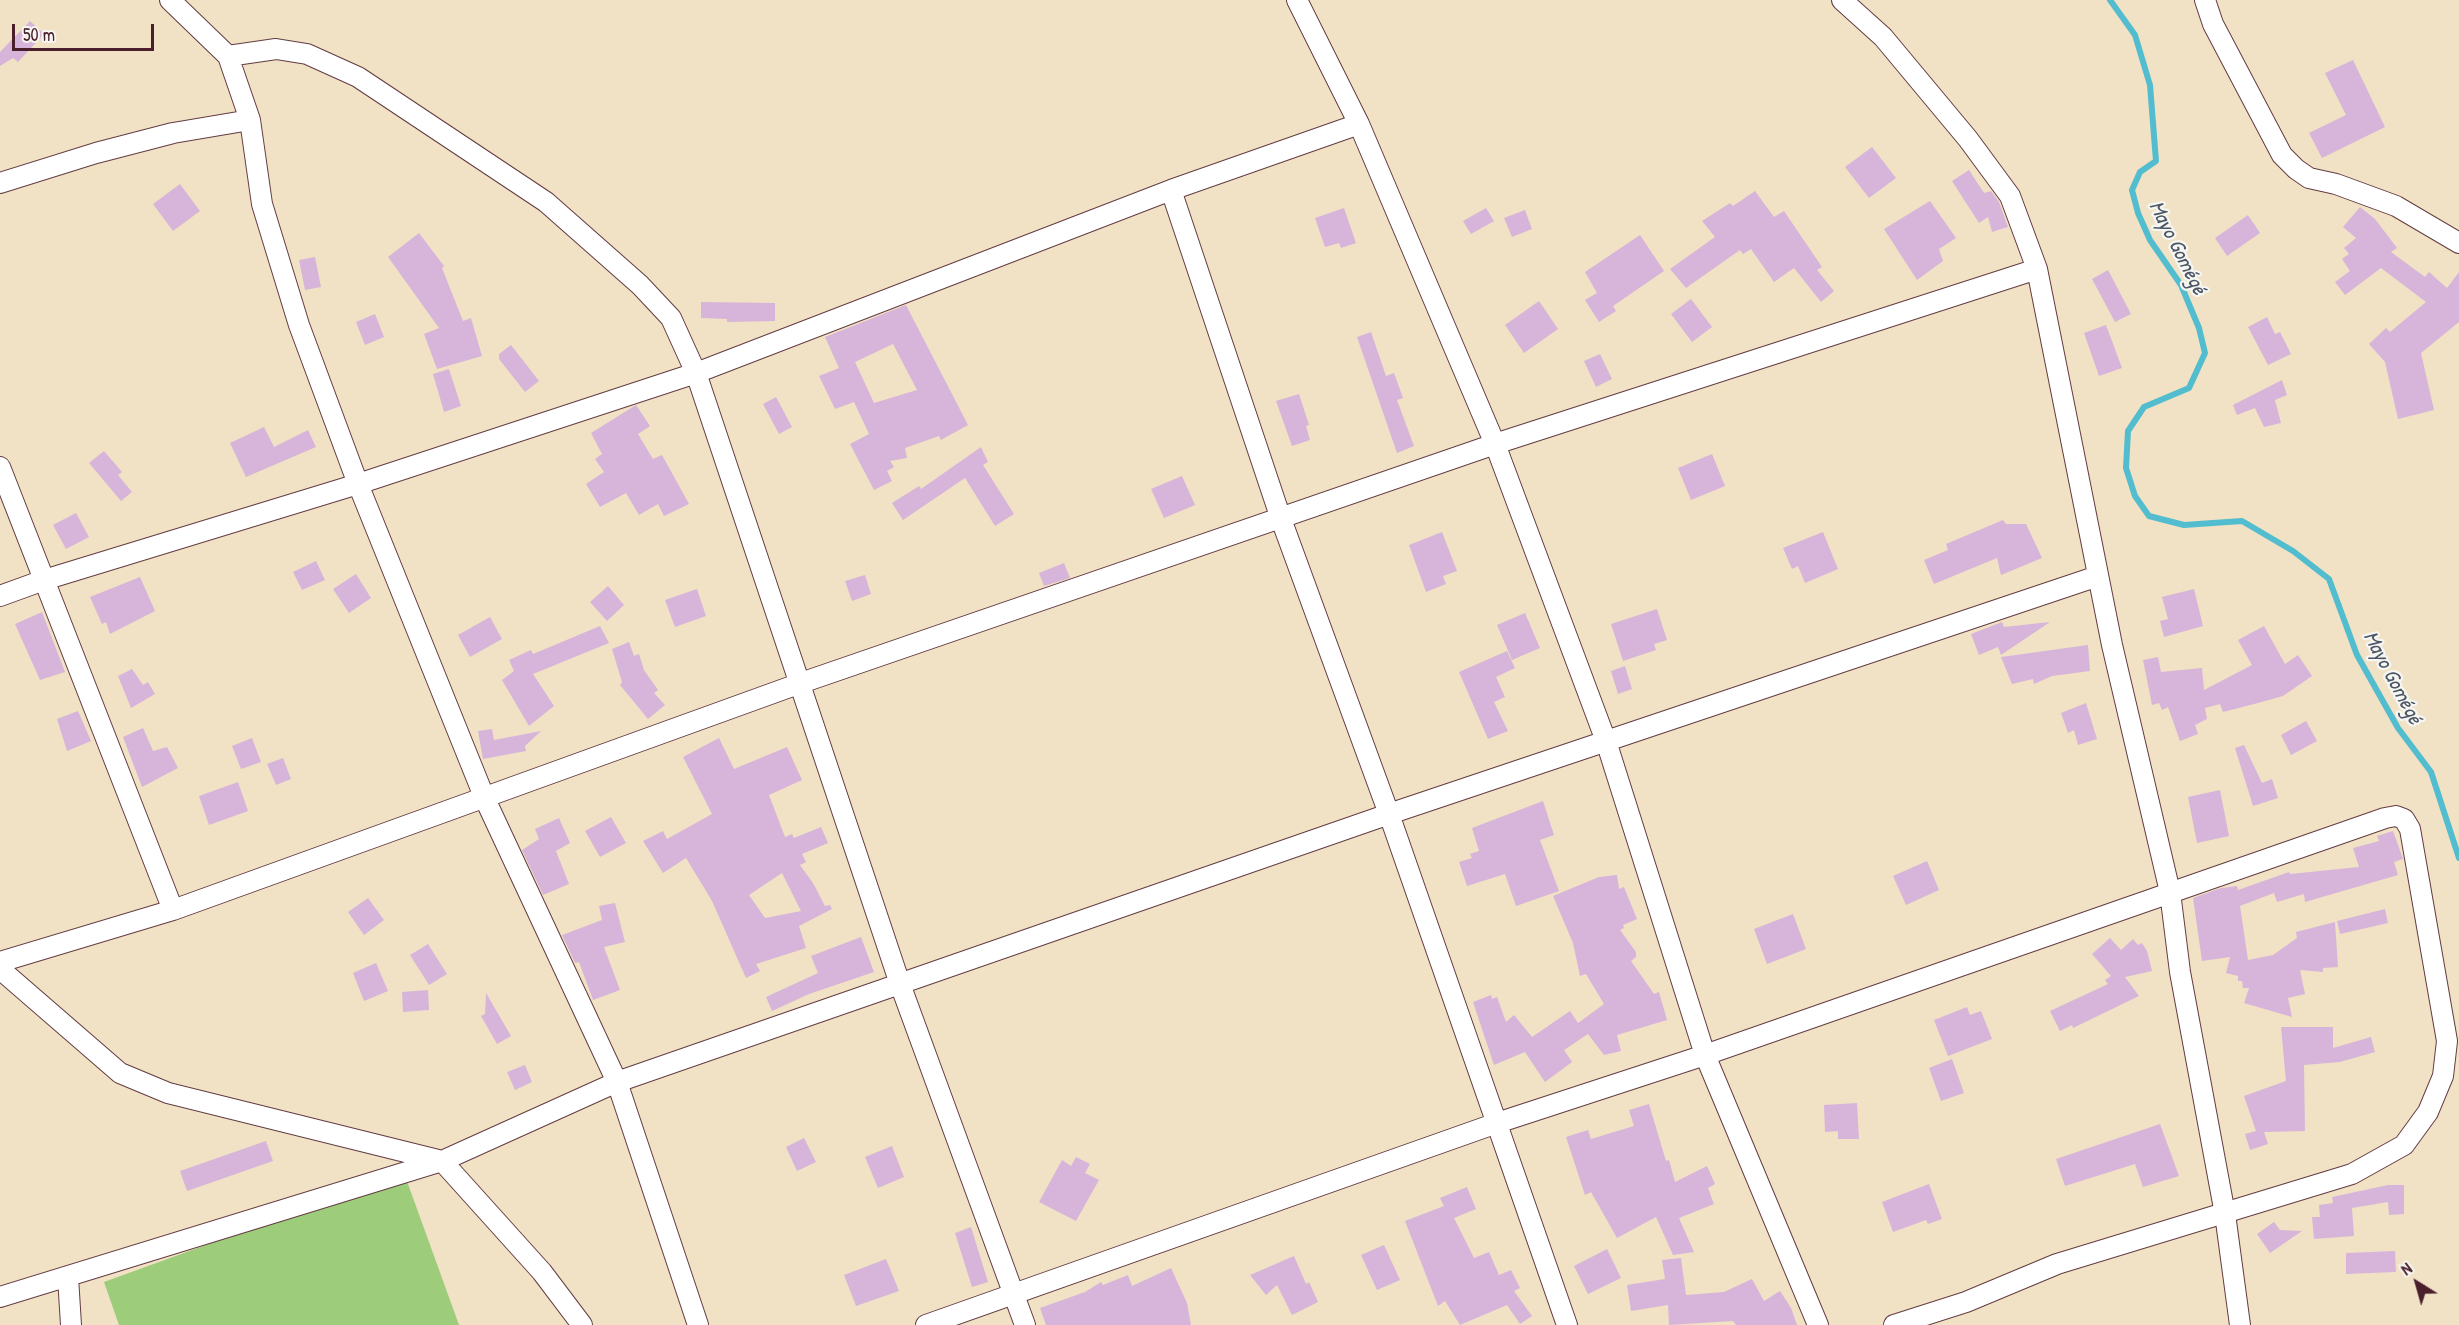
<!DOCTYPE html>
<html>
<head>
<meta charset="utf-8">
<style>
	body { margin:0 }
	#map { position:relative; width:2459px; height:1325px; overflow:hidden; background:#f1e1c5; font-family:"Patrick Hand",sans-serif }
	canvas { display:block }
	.north { position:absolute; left:2387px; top:1253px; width:60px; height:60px; -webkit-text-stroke:4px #f6f6f2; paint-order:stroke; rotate:323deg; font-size:16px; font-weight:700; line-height:24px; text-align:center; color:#4a1f2b }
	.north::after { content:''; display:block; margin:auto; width:21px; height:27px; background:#4a1f2b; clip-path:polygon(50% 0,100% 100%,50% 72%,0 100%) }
	.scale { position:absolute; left:12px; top:24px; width:142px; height:27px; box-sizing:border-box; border:3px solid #4a1f2b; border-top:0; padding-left:8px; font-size:18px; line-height:21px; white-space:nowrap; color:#4a1f2b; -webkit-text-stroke:4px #f6f6f2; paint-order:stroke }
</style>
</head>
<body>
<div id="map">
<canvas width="2459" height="1325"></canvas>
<div class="north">N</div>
<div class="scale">50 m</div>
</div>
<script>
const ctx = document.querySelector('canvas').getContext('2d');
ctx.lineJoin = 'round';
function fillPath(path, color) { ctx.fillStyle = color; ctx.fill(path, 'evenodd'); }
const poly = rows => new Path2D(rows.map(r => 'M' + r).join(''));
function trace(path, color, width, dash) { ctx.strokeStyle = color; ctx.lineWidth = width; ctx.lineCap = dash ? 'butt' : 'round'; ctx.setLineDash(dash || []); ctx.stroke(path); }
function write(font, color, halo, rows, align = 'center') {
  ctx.font = font + ' "Patrick Hand",sans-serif'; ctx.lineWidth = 4.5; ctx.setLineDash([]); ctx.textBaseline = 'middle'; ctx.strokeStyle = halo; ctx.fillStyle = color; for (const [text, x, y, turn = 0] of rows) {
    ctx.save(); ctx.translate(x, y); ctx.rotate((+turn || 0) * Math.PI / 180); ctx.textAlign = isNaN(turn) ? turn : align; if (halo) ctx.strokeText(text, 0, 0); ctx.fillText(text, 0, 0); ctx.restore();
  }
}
fillPath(poly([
	[404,1173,459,1325,119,1325,104,1282]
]), '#9dcc7b');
trace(poly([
	[2110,0,2135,35,2150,85,2156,161,2140,172,2132,190,2138,213,2150,240,2181,285,2199,328,2205,353,2189,388,2144,407,2128,431,2126,468,2135,496,2149,516,2184,525,2242,521,2293,551,2329,579,2357,655,2398,728,2431,772,2459,858]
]), '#52bdce', 6);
fillPath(poly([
	[30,21,44,34,18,62,13,58,0,66,0,52],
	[2353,60,2385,127,2322,158,2309,133,2346,115,2325,73],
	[1872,147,1896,178,1869,198,1845,167],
	[1969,170,1984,193,1991,191,1999,202,2008,227,1992,232,1988,217,1979,223,1952,181],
	[180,184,200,211,173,231,153,204],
	[1755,191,1774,217,1784,211,1822,267,1817,270,1834,291,1821,302,1794,268,1774,282,1751,249,1743,254,1740,250,1686,288,1670,269,1715,237,1702,221,1730,203,1733,206],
	[1930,201,1956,238,1939,249,1943,261,1917,280,1884,229],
	[2360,207,2375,219,2397,248,2391,252,2425,277,2429,272,2447,288,2459,272,2459,322,2421,353,2434,410,2398,419,2385,362,2369,344,2386,328,2390,332,2426,302,2381,268,2345,295,2335,282,2350,271,2342,259,2349,254,2344,248,2356,238,2343,227],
	[1344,208,1356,243,1341,248,1339,243,1325,247,1315,218],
	[1486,208,1494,221,1471,234,1463,221],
	[1525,210,1532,229,1512,237,1504,218],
	[2248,215,2260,233,2227,256,2215,238],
	[419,233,444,266,442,268,463,321,471,318,482,356,437,369,424,334,439,328,388,257],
	[1640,235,1664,271,1613,306,1616,311,1599,322,1585,300,1597,293,1585,272],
	[315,257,321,287,305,290,299,260],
	[2108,270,2131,314,2115,322,2092,279],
	[1691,299,1712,327,1692,342,1671,314],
	[1539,301,1558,329,1524,353,1505,325],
	[701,302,775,303,775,321,727,322,727,319,701,318],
	[906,305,968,425,941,440,939,436,905,448,907,458,890,461,894,467,887,471,892,481,874,490,850,444,869,434,854,402,835,409,819,376,839,368,825,337],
	[893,344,917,390,874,403,855,362],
	[375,314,384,337,365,345,356,322],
	[2267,317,2275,334,2280,332,2291,354,2268,365,2248,327],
	[2106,325,2122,368,2099,376,2084,333],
	[1371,332,1386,376,1394,373,1403,398,1397,400,1414,446,1397,453,1357,337],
	[511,345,539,381,525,392,499,359,499,354],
	[1600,354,1612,379,1596,387,1584,361],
	[449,369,461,406,444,412,433,374],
	[2282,380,2287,395,2275,400,2281,423,2264,427,2255,408,2237,415,2233,405],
	[1299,394,1309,425,1306,426,1310,440,1292,446,1276,401],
	[776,397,792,427,779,434,763,404],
	[636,405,650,426,638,434,653,459,662,455,689,504,664,516,658,504,639,515,626,493,600,507,586,484,604,472,595,459,602,454,591,433],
	[264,427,274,447,308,430,316,447,246,477,230,443],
	[981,447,988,462,983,465,1014,514,995,526,965,478,903,520,892,503,919,486,921,489],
	[104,451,122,472,118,475,132,492,121,501,89,463],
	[1712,454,1725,486,1691,500,1678,468],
	[1182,476,1195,505,1164,518,1151,489],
	[76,513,89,537,66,549,53,525],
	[2003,520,2006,524,2026,524,2042,558,2001,575,1997,558,1934,584,1924,560,1948,550,1946,544],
	[1442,532,1457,571,1443,576,1446,584,1426,592,1409,545],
	[1823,532,1838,569,1805,583,1798,566,1792,569,1783,548],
	[316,561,325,580,302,590,293,572],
	[1064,563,1070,578,1044,586,1039,573],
	[356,574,371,598,349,613,333,589],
	[865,575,871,594,852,601,845,581],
	[140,577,155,611,110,634,106,622,102,624,90,597],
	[608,586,624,605,607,621,590,602],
	[697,589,706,616,675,627,665,600],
	[2194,589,2203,626,2164,637,2160,621,2168,619,2162,597],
	[1657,609,1667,640,1654,644,1656,650,1623,661,1611,624],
	[42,612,65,672,40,680,15,624],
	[1525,613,1540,648,1512,660,1497,625],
	[490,617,502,639,470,657,458,635],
	[2002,622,2004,627,2050,622,2001,655,1998,647,1979,655,1971,634],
	[600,626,609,643,533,674,554,706,529,726,502,680,514,671,509,660,531,650,533,654],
	[2264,626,2285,664,2298,655,2312,676,2283,696,2258,703,2223,712,2220,704,2205,708,2207,719,2195,725,2198,734,2180,741,2168,707,2162,710,2159,703,2152,705,2143,660,2158,657,2161,672,2202,668,2204,690,2252,665,2238,640],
	[629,642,634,656,639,654,644,670,658,690,654,693,665,705,648,719,620,685,622,682,612,649],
	[2088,645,2090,671,2052,676,2034,684,2033,679,2012,684,2001,657],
	[1507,651,1515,668,1496,677,1505,697,1494,702,1508,731,1488,739,1459,672],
	[1625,666,1632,689,1618,694,1611,671],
	[132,669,143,685,148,682,155,694,131,708,118,676],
	[2086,703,2097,739,2078,745,2074,730,2068,733,2061,713],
	[78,711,91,741,67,751,57,719],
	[2306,721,2317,741,2291,755,2281,735],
	[143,728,153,751,167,747,178,768,142,787,123,737],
	[492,729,494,740,541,731,525,746,526,751,483,759,478,731],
	[252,738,261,762,241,769,232,746],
	[719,738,734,769,787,747,802,780,769,795,785,837,792,834,794,838,821,827,828,843,802,854,806,862,800,865,813,883,825,906,830,905,832,909,799,926,806,948,756,964,760,971,746,978,712,901,686,858,663,873,643,841,663,831,667,839,712,814,683,757],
	[782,873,801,911,765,918,749,895],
	[2244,745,2262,783,2272,779,2278,798,2253,806,2235,748],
	[283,758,291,779,276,785,267,764],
	[238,782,248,811,209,825,199,796],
	[2220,790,2229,836,2197,843,2188,797],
	[1543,801,1554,835,1540,840,1559,891,1516,906,1505,874,1467,886,1459,862,1472,858,1470,854,1479,851,1472,828],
	[611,817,626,843,600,857,585,831],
	[559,818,570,843,556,851,569,884,543,895,522,850,539,839,535,829],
	[2393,831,2403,859,2394,862,2398,875,2305,902,2304,894,2277,902,2274,893,2240,906,2248,960,2273,955,2297,938,2296,932,2335,922,2338,967,2323,968,2323,972,2300,970,2305,994,2288,998,2292,1017,2244,1003,2249,988,2243,988,2242,981,2238,981,2238,976,2226,973,2230,957,2202,961,2193,898,2221,888,2237,886,2238,890,2289,872,2290,874,2359,867,2353,848,2379,841,2377,836],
	[1927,861,1939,890,1906,905,1893,876],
	[1617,875,1619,889,1624,887,1637,919,1623,925,1624,928,1620,930,1636,952,1636,957,1631,961,1654,994,1659,992,1667,1020,1617,1035,1621,1051,1604,1055,1588,1034,1564,1050,1572,1062,1545,1082,1525,1052,1494,1065,1473,1002,1491,995,1492,999,1497,997,1506,1022,1514,1015,1532,1037,1570,1011,1578,1023,1604,1004,1586,974,1580,976,1573,943,1553,896,1599,877],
	[368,898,384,920,364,935,348,912],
	[615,903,625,942,604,947,620,990,593,1000,579,962,575,963,562,935,602,920,599,906],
	[2385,909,2388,923,2340,934,2337,921],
	[1793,914,1806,949,1767,964,1754,929],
	[861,937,874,972,809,994,772,1011,766,997,818,973,811,956],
	[2110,938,2121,950,2133,939,2138,945,2142,943,2147,951,2152,971,2125,977,2139,996,2073,1028,2072,1025,2060,1031,2050,1011,2108,984,2105,980,2111,976,2092,954],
	[428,944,447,974,429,985,410,955],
	[376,963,388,991,364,1001,353,973],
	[428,990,429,1010,403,1012,402,992],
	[486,993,511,1036,497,1044,481,1016,485,1014],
	[1967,1007,1970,1015,1981,1011,1992,1039,1948,1056,1934,1020],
	[2281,1027,2333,1027,2333,1048,2371,1037,2375,1052,2340,1062,2304,1065,2305,1131,2264,1132,2268,1144,2250,1150,2245,1134,2256,1131,2244,1096,2286,1081],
	[1952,1059,1964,1093,1941,1101,1929,1068],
	[525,1065,532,1082,515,1090,507,1072],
	[1857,1103,1859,1139,1838,1139,1838,1131,1825,1132,1824,1105],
	[1649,1104,1666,1161,1669,1160,1675,1182,1707,1166,1715,1184,1708,1188,1714,1204,1679,1218,1694,1252,1673,1255,1656,1217,1617,1238,1591,1192,1585,1195,1566,1137,1588,1130,1591,1139,1634,1126,1629,1110],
	[2160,1124,2179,1176,2143,1187,2135,1164,2065,1186,2056,1159],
	[804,1138,816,1162,797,1171,786,1147],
	[266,1141,273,1161,187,1191,180,1171],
	[892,1146,904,1177,878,1188,865,1157],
	[1076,1157,1090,1164,1085,1173,1099,1180,1076,1221,1039,1202,1062,1160,1071,1166],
	[1929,1184,1942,1219,1928,1224,1926,1220,1893,1232,1882,1202],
	[2388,1185,2404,1185,2404,1214,2389,1215,2388,1202,2352,1208,2354,1236,2314,1239,2312,1217,2320,1217,2319,1205,2333,1203,2332,1197],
	[1467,1187,1476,1209,1454,1218,1474,1258,1489,1252,1499,1275,1511,1270,1520,1288,1514,1291,1532,1316,1520,1324,1507,1305,1460,1325,1445,1301,1438,1306,1405,1221,1444,1206,1440,1198],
	[2274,1222,2280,1230,2302,1231,2270,1253,2257,1234],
	[971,1227,988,1282,972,1287,955,1233],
	[1384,1245,1400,1280,1377,1290,1361,1255],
	[1607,1249,1621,1278,1588,1294,1574,1266],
	[2395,1251,2396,1272,2346,1274,2346,1253],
	[1294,1256,1306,1284,1309,1282,1318,1302,1292,1315,1277,1285,1266,1295,1250,1275],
	[1681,1258,1686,1295,1724,1292,1752,1279,1764,1301,1780,1291,1791,1308,1797,1325,1736,1325,1733,1321,1669,1325,1668,1305,1631,1311,1627,1285,1665,1279,1662,1260],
	[886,1259,899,1291,856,1306,844,1275],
	[1171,1268,1187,1303,1191,1325,1046,1325,1040,1308,1085,1292,1101,1282,1103,1285,1128,1275,1132,1286]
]), '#d7b5da');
const minor = poly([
	[170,0,228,56,250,120,262,204,299,325,358,484,485,799,617,1082,698,1325],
	[1297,0,1359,124],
	[1842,0,1883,37,1968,139,2010,196,2037,269],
	[2205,0,2213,24,2282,155,2296,169,2309,178,2336,184,2396,206,2459,243],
	[228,56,276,49,307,54,358,77,546,202,640,285,671,318,696,373,900,984,1025,1325],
	[0,183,96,153,173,133,250,120],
	[1171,190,1281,519,1389,814,1567,1325],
	[0,467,173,910],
	[0,596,44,580,358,484,696,373,1171,190,1359,124,1495,444,1606,741,1705,1055,1818,1325],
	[0,962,173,910,798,684,1495,444,2037,269,2112,645,2170,892,2180,972,2225,1214,2240,1325],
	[0,969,120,1073,168,1093,442,1161,542,1272,582,1325],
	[68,1277,71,1325],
	[0,1297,442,1161,617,1082,1389,814,2098,576],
	[926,1325,1497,1123,1705,1055,2385,818,2396,816,2404,819,2410,829,2447,1041,2443,1076,2428,1112,2404,1145,2352,1174,2057,1264,1966,1302,1894,1325]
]);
trace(minor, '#633c42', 22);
trace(minor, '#fff', 20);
write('italic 21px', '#4d5664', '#f6f6f2', [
	["Mayo Gomégé",2177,248,63],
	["Mayo Gomégé",2392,678,62]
]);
</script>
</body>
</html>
